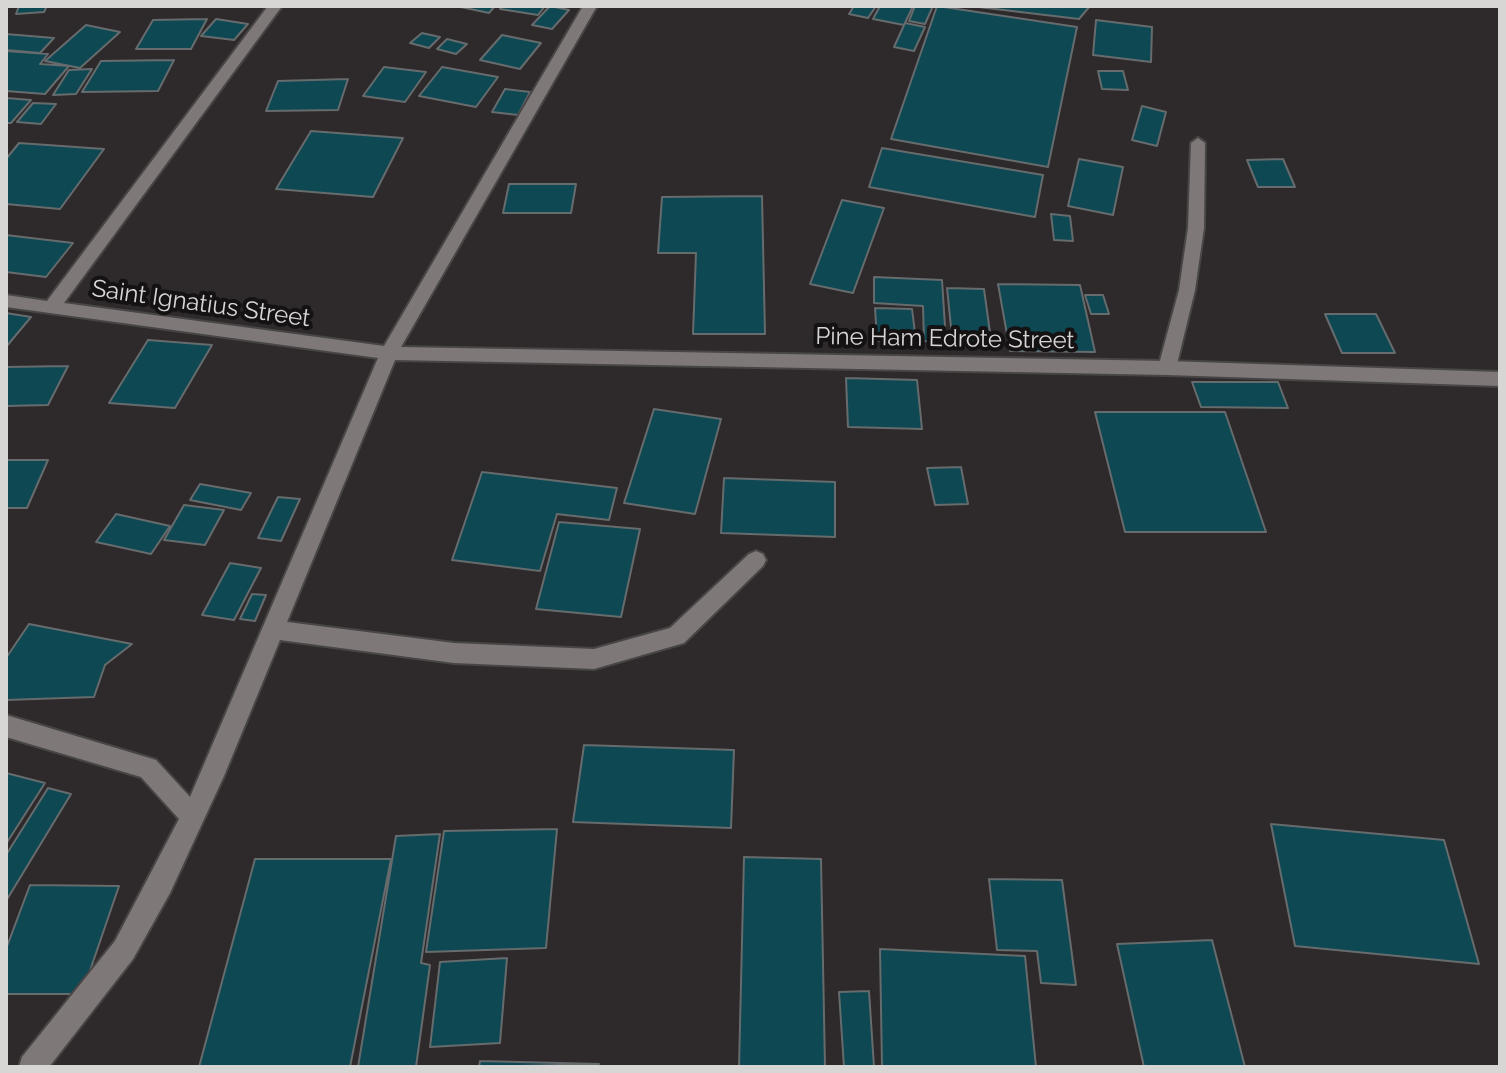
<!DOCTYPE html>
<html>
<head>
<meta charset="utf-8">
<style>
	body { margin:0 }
	#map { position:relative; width:1506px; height:1073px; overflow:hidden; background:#2e292a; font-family:Raleway,sans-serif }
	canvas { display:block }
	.frame { position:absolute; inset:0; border:8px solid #d8d5d5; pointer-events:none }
</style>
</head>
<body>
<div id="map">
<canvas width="1506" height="1073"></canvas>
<div class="frame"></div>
</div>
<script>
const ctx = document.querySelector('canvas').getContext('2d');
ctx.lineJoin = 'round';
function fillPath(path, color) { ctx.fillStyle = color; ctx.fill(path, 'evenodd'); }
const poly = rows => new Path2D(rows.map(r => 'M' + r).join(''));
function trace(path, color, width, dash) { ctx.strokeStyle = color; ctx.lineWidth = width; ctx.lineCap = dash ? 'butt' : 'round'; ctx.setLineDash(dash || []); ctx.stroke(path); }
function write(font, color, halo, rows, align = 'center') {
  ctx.font = font + ' Raleway,sans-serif'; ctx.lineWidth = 8; ctx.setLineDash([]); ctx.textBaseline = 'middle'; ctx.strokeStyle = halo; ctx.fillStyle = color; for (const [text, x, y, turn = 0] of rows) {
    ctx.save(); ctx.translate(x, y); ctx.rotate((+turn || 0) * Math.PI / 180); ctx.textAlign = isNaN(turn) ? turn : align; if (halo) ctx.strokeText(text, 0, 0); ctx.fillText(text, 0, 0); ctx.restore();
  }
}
const building = poly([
	[19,6,47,6,44,12,16,14,19,6],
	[456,6,495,6,489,13,456,6],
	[502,6,545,6,538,15,500,9,502,6],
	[550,6,569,10,552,29,532,25,550,6],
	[854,6,876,6,868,18,849,14,854,6],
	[880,6,913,6,904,25,873,19,880,6],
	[915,6,933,6,925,24,909,21,915,6],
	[937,6,1077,27,1048,167,891,139,937,6],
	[970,6,1090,6,1079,19,970,6],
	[207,19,191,49,136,49,153,20,207,19],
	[216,19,248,24,234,40,201,36,216,19],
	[1096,20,1152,27,1151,62,1093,55,1096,20],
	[905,23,925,27,914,51,894,47,905,23],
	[86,25,120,32,80,68,45,61,86,25],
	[422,33,440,37,429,48,410,43,422,33],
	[6,34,54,38,40,53,6,50,6,34],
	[502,35,541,43,520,69,480,60,502,35],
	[447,39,467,44,456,54,437,49,447,39],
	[6,51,48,54,40,64,69,66,45,94,6,91,6,51],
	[174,60,158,91,82,92,101,61,174,60],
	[384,67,426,72,405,102,363,96,384,67],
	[442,67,498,77,476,107,419,96,442,67],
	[92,69,76,94,53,95,69,70,92,69],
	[1098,71,1123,71,1128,90,1102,89,1098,71],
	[348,79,338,110,266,111,278,81,348,79],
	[505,89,530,92,518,115,492,112,505,89],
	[6,98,31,100,11,123,6,123,6,98],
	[33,103,56,104,41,124,17,122,33,103],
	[1142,106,1166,112,1157,146,1132,140,1142,106],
	[311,131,403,138,373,197,276,189,311,131],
	[19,143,104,149,60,209,6,204,6,159,19,143],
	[882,148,1043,175,1035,217,869,187,882,148],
	[1079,159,1123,167,1113,215,1068,206,1079,159],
	[1283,159,1295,187,1258,187,1247,160,1283,159],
	[509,184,576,184,571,213,503,213,509,184],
	[762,196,765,334,693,334,696,253,658,253,662,197,762,196],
	[842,200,884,208,853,293,810,284,842,200],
	[1051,214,1070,216,1073,241,1054,240,1051,214],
	[6,235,73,243,46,277,6,272,6,235],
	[874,277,942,280,946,342,924,341,923,306,874,303,874,277],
	[998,284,1080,285,1095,352,1010,351,998,284],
	[947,288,984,289,992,347,953,347,947,288],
	[1085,295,1103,295,1109,314,1091,314,1085,295],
	[875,308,912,309,916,341,877,341,875,308],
	[6,313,31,317,6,347,6,313],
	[1325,314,1376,314,1395,353,1342,353,1325,314],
	[148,340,212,345,175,408,109,403,148,340],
	[68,366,48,405,6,406,6,367,68,366],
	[846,378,917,380,922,429,848,427,846,378],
	[1192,382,1278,382,1288,408,1201,407,1192,382],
	[654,409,721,419,695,514,624,503,654,409],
	[1095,412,1225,412,1266,532,1125,532,1095,412],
	[6,460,48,460,27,508,6,508,6,460],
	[961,467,968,504,935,505,927,468,961,467],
	[482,472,617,488,609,520,557,514,540,571,452,560,482,472],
	[724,478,835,482,835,537,721,533,724,478],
	[200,484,251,493,241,510,190,500,200,484],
	[278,497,300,499,281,541,258,538,278,497],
	[184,505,224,510,205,545,164,540,184,505],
	[116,514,170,526,151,554,96,542,116,514],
	[559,522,640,529,621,617,536,609,559,522],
	[230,563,261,568,234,620,202,615,230,563],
	[252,594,266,595,255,621,240,619,252,594],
	[29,624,132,644,105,665,94,697,6,700,6,658,29,624],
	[584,745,734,750,731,828,573,822,584,745],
	[6,773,45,783,6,844,6,773],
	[48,788,71,794,6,901,6,855,48,788],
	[1271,824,1444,840,1479,964,1295,946,1271,824],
	[557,829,546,948,426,952,444,831,557,829],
	[440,834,421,963,430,965,416,1067,358,1067,396,836,440,834],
	[744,857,821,859,825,1067,739,1067,744,857],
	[255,859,391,859,350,1067,199,1067,255,859],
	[989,879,1062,880,1076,985,1041,983,1037,951,997,950,989,879],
	[30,885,119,886,82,994,6,994,6,949,30,885],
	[1212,940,1245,1067,1144,1067,1117,944,1212,940],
	[880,949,1025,956,1036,1067,882,1067,880,949],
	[507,958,500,1043,430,1047,440,962,507,958],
	[869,991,874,1067,844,1067,839,992,869,991],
	[480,1061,599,1064,479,1067,480,1061]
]);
fillPath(building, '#0e4852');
trace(building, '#666b6d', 2);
const service = poly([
	[1198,138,1205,143,1204,228,1195,290,1176,368,1167,375,1158,368,1179,290,1188,228,1191,143,1198,138]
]);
const minor = poly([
	[268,6,282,6,64,303,384,346,583,6,597,6,401,347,1167,361,1500,372,1500,386,1167,375,395,360,287,622,454,643,594,649,670,628,749,554,756,551,763,554,766,560,763,566,684,643,594,669,454,663,280,640,224,776,170,893,133,959,49,1067,19,1067,22,1057,115,941,179,819,141,777,6,737,6,715,156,760,190,797,378,358,6,307,6,295,47,301,268,6]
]);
trace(service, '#484545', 4);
trace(minor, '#484545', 4);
fillPath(service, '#7e7879');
fillPath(minor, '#7e7879');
write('24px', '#d8d5d5', '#141213', [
	["Saint Ignatius Street",201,304,8],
	["Pine Ham Edrote Street",945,339,1]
]);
</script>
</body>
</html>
